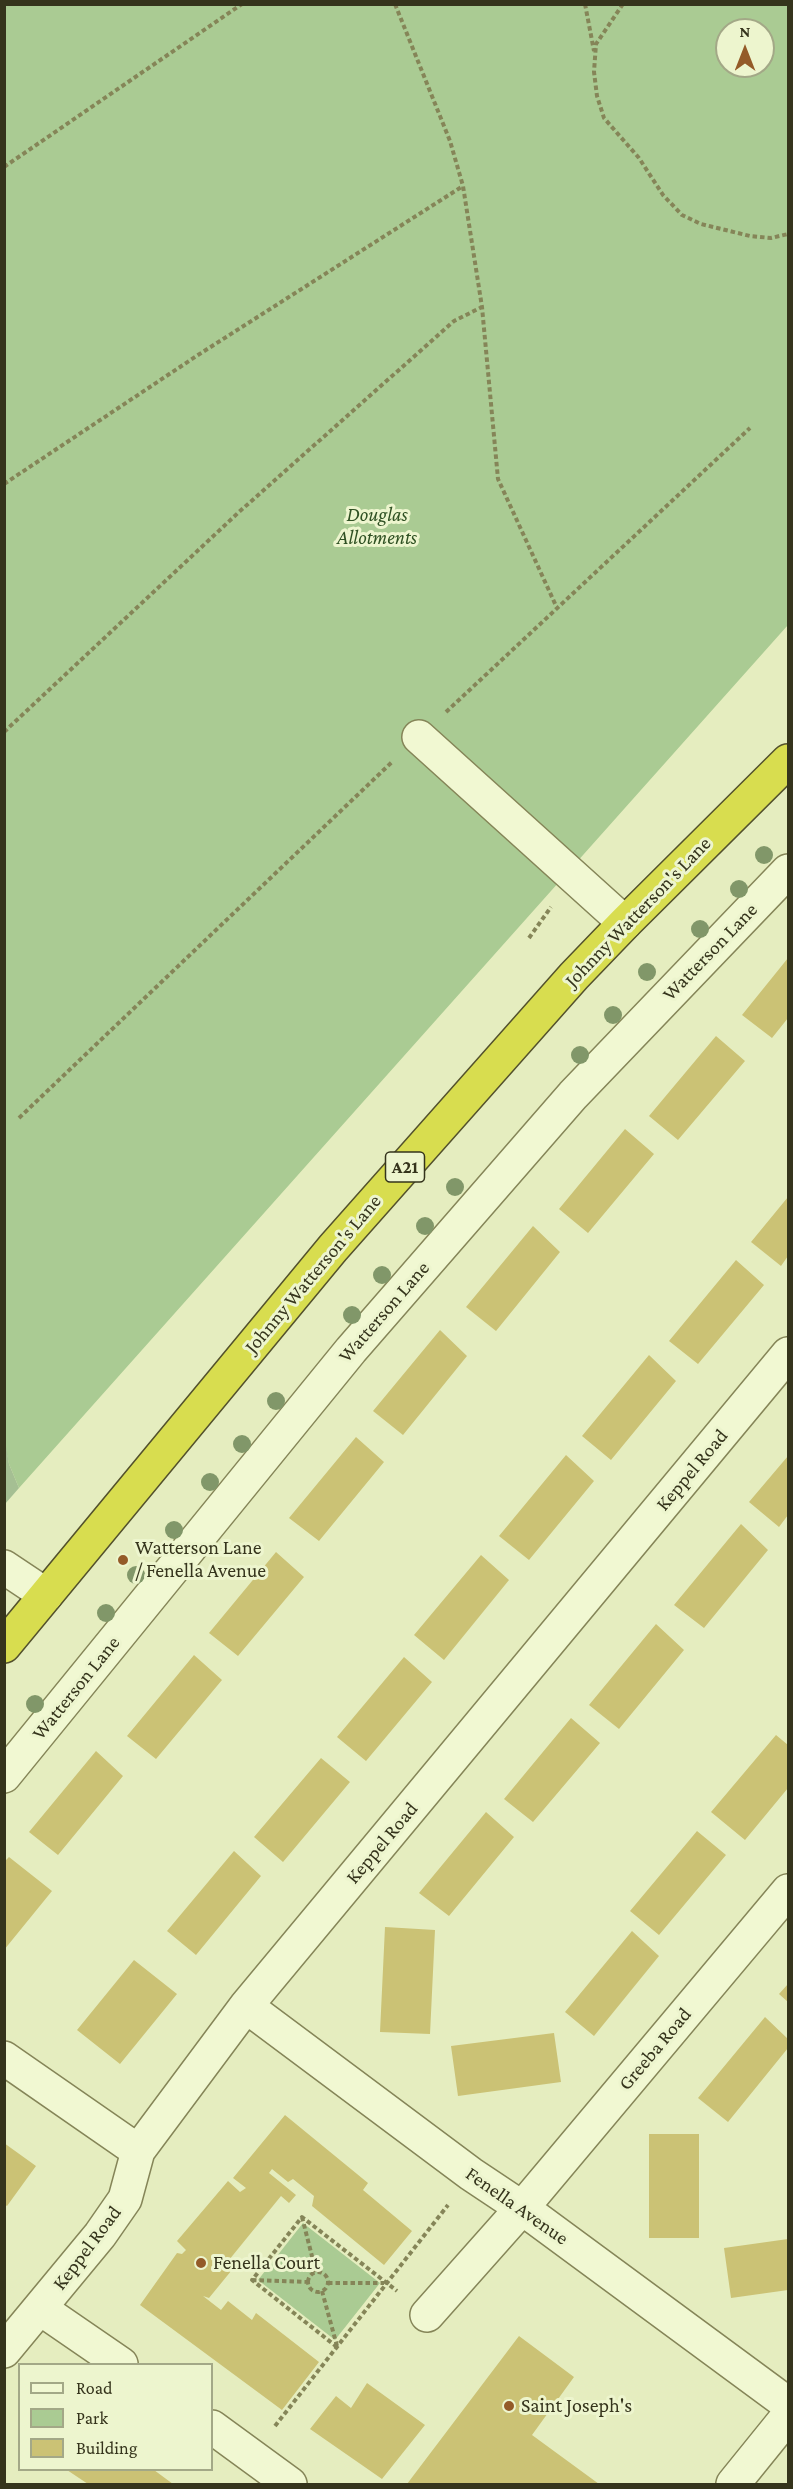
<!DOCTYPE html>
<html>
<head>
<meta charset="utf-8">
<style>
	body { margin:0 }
	#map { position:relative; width:793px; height:2489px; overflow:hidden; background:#e5edbf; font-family:"Crimson Pro",serif }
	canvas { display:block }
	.frame { position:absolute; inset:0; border:6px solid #35341c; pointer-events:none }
	.legend { position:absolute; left:18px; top:2363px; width:195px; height:108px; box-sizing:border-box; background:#edf5ce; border:2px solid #a3a887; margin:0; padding:8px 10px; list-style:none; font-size:18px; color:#35341c }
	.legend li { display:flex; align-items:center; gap:12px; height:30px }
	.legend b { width:30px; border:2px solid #a3a887 }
	.north { position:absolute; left:715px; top:18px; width:60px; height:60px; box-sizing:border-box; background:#edf5ce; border:2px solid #a3a887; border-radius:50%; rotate:0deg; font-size:16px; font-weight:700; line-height:24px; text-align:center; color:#35341c }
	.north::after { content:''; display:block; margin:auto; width:21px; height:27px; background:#945b28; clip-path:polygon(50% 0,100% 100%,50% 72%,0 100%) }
</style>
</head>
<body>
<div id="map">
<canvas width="793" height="2489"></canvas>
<div class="frame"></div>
<ul class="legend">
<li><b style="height:8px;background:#f1f8d2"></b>Road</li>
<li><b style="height:16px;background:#aacb93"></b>Park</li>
<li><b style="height:16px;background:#cbc275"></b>Building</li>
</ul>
<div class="north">N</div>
</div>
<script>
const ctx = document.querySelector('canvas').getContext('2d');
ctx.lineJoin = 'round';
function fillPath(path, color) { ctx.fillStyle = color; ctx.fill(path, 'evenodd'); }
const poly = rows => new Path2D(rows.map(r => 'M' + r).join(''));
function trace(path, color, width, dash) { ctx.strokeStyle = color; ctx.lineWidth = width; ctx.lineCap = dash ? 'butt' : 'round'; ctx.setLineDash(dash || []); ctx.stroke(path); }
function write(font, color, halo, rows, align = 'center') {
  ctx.font = font + ' "Crimson Pro",serif'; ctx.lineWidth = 6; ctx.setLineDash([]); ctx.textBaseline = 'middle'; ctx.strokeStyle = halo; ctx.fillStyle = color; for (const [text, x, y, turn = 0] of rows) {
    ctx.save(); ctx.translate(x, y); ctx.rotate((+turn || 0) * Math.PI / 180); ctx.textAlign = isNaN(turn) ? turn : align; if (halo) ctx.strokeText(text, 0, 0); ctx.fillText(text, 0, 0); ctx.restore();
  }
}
fillPath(poly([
	[4,5,788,5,788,625,19,1488,9,1464,4,1440],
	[727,30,763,30,763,66,727,66],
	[303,2223,380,2283,335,2340,258,2280]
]), '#aacb93');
fillPath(poly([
	[5,1440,9,1464,19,1488,5,1504]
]), '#a5bf93');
fillPath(poly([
	[788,958,788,1018,772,1038,742,1015],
	[716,1036,745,1061,678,1140,649,1116],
	[625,1129,654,1154,588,1233,559,1209],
	[788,1197,788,1256,781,1266,751,1242],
	[533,1226,560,1252,496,1331,466,1307],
	[736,1260,764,1285,698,1364,669,1341],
	[440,1330,467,1356,403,1435,373,1411],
	[649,1355,676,1381,611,1460,582,1436],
	[356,1437,384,1462,319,1541,289,1518],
	[566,1455,594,1481,529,1560,499,1536],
	[788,1456,788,1515,779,1527,749,1502],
	[741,1524,768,1550,704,1628,674,1605],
	[276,1552,304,1577,238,1656,209,1633],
	[481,1555,509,1580,444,1660,414,1635],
	[656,1624,684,1650,619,1729,589,1705],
	[194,1655,222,1680,156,1759,127,1736],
	[404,1657,432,1682,366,1761,337,1737],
	[571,1718,600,1743,533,1822,504,1799],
	[776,1735,788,1745,788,1788,745,1840,711,1812],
	[96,1751,123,1776,58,1855,29,1832],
	[321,1758,350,1782,283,1862,254,1837],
	[486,1812,514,1837,449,1916,419,1893],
	[697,1831,726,1855,659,1935,630,1911],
	[234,1851,261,1876,196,1955,167,1931],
	[9,1857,52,1891,4,1950,4,1862],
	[385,1927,435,1930,430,2034,380,2032],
	[632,1931,659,1956,594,2036,565,2012],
	[134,1960,177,1994,120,2064,77,2030],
	[788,1984,788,2002,779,1994],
	[765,2017,788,2039,788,2048,728,2122,698,2098],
	[554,2033,561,2082,458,2096,451,2046],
	[285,2115,368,2183,363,2190,412,2231,384,2265,312,2206,314,2196,293,2179,288,2182,272,2169,269,2173,296,2195,289,2203,281,2196,229,2260,236,2265,209,2298,203,2296,221,2310,228,2301,252,2320,256,2313,319,2362,282,2410,140,2305,177,2253,182,2254,186,2250,177,2241,228,2181,240,2192,246,2188,233,2178],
	[649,2134,699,2134,699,2238,649,2238],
	[4,2143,36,2166,7,2206,4,2204],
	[788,2239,788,2290,731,2298,724,2248],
	[519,2336,574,2377,532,2435,599,2484,407,2484],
	[367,2383,425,2425,382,2479,310,2429,336,2396,351,2408],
	[67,2470,154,2470,173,2484,88,2484]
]), '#cbc275');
const minor = poly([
	[419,737,625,923],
	[4,1567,46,1595],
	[4,1776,351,1350,573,1095,788,871],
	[246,2006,471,2174,522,2208,788,2404],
	[4,2058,138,2151],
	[41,2309,121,2364],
	[427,2315,522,2208,788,1891],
	[4,2351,100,2235,125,2199,138,2151,246,2006,788,1354],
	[212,2427,290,2484],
	[733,2484,788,2416]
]);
const highway = poly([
	[4,1646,333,1248,574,976,625,923,788,761]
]);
trace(minor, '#858558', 36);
trace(highway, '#53512c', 36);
trace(poly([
	[395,4,450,141,463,186,482,307,498,479,557,608],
	[585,4,594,51],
	[623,4,596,44,594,72,597,96,604,118,639,158,663,195,682,215,701,224,750,236,771,238,788,234],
	[4,167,242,4],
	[4,484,198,355,463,186],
	[446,712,750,428],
	[4,732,239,512,454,321,482,307],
	[529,938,551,907],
	[19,1118,392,762],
	[302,2217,316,2272],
	'308 2282a10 10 0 1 1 20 0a10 10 0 1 1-20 0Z',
	[252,2280,308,2282],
	[328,2283,384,2283],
	[322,2291,337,2346],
	[337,2347,252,2280,302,2217,397,2291],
	[275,2426,448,2205]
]), '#858558', 4, [4.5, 3]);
trace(minor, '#f1f8d2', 33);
trace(highway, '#d8dd4f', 33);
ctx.fillStyle = '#819769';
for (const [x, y] of [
	[764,855],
	[739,889],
	[700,929],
	[647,972],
	[613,1015],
	[580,1055],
	[455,1187],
	[425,1226],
	[382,1275],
	[352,1315],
	[276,1401],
	[242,1444],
	[210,1482],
	[174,1530],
	[136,1575],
	[106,1613],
	[35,1704]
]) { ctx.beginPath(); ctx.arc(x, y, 9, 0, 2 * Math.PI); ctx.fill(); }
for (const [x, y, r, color] of [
	[123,1560,6,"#945b28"],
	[201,2263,6,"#945b28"],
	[509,2406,6,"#945b28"]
]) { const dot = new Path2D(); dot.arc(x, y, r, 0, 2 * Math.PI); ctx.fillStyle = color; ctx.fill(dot); trace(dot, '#edf5ce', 2); }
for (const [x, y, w] of [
	[405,1167,39]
]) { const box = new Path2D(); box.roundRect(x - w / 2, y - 15, w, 30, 4.5); ctx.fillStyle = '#edf5ce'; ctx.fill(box); trace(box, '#35341c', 1.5); }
write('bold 18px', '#35341c', null, [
	["A21",405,1167]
]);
write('italic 20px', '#2f5123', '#edf5ce', [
	["Douglas",377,515],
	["Allotments",377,538]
]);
write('20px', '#35341c', '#edf5ce', [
	["Johnny Watterson's Lane",638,912,-46],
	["Watterson Lane",710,952,-46],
	["Johnny Watterson's Lane",313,1274,-50],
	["Watterson Lane",384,1312,-49],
	["Keppel Road",692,1470,-50],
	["Watterson Lane",76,1688,-51],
	["Keppel Road",382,1843,-50],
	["Greeba Road",655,2049,-50],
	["Fenella Avenue",517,2206,35],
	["Keppel Road",87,2248,-53]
]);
write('20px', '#35341c', '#edf5ce', [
	["Watterson Lane",135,1548],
	["/ Fenella Avenue",135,1571],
	["Fenella Court",213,2263],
	["Saint Joseph's",521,2406]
], 'left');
</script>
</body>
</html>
